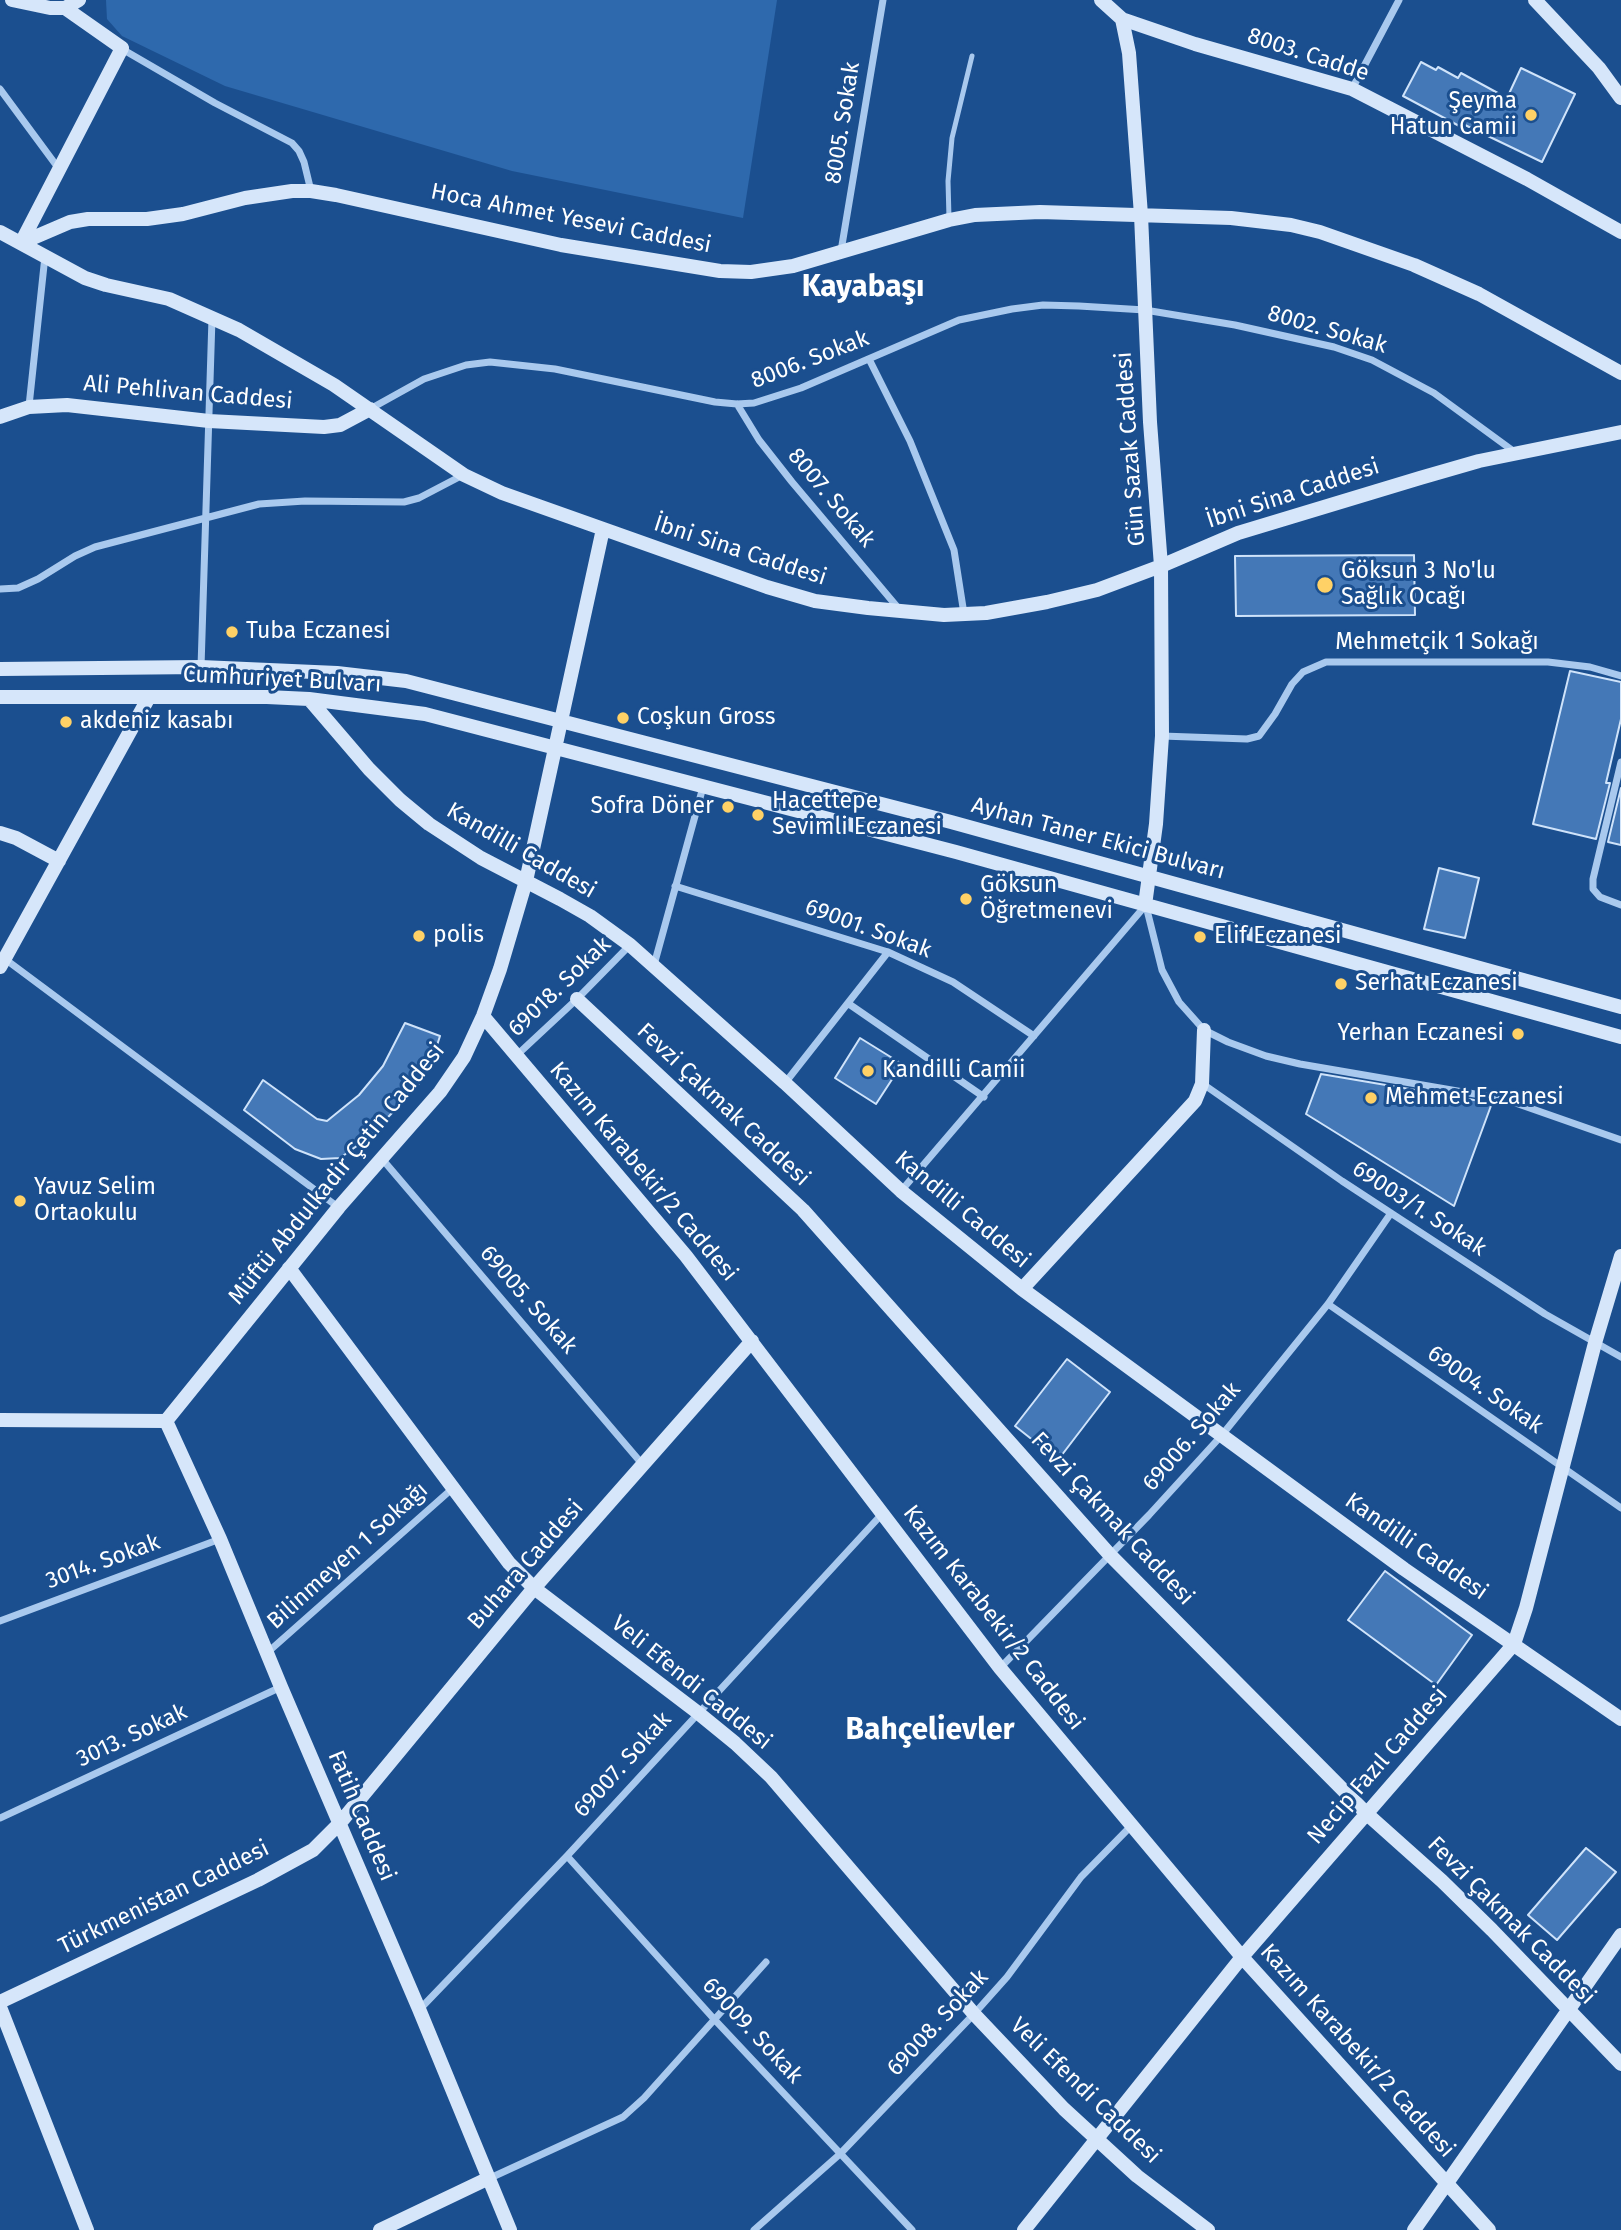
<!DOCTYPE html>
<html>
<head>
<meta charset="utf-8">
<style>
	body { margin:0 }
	canvas { display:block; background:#1b4f8f }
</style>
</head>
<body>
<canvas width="1621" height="2230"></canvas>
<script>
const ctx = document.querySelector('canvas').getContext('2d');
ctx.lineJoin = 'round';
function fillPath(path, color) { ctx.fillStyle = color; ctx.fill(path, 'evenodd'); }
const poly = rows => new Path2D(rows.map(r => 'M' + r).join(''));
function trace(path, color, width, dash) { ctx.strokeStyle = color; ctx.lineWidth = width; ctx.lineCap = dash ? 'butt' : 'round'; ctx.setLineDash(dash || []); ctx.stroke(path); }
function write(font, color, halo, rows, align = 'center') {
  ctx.font = font + ' "Fira Sans",sans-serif'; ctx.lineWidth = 6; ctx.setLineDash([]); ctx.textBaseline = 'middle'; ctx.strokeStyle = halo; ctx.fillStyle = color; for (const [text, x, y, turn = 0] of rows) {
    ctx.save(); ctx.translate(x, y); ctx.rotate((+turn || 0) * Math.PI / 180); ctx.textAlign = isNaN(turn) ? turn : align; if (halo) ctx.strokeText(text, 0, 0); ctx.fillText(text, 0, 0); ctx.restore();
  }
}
fillPath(poly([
	[106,0,777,0,743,218,512,171,225,86,122,36,107,19]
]), '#2e69ad');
const building = poly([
	[1421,62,1436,70,1438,67,1458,78,1461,73,1507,98,1521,68,1575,94,1542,162,1465,125,1463,128,1403,96,1421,62],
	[1414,555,1415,615,1236,616,1235,556,1414,555],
	[1570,671,1621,682,1621,719,1606,783,1610,783,1596,839,1533,824,1570,671],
	[1621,788,1621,845,1608,842,1621,788],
	[1439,868,1479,878,1465,938,1424,929,1439,868],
	[405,1023,440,1036,431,1064,416,1088,368,1138,340,1158,321,1159,295,1149,244,1110,263,1080,317,1119,327,1121,359,1095,383,1066,405,1023],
	[860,1038,902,1064,876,1104,835,1078,860,1038],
	[1321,1074,1492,1103,1454,1206,1306,1114,1321,1074],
	[1067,1359,1110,1392,1058,1460,1015,1426,1067,1359],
	[1385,1571,1472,1635,1436,1685,1348,1620,1385,1571],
	[1586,1848,1616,1872,1557,1940,1528,1915,1586,1848]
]);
fillPath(building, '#4478b7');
trace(building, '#cfe3fa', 2);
trace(poly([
	[949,218,948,181,952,138,972,56]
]), '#a9c9ee', 5);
trace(poly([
	[122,49,215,103,292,143,299,151,304,162,311,191],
	[0,89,59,169],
	[1352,89,1399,0],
	[841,251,883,0],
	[869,359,910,441,954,550,964,614],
	[737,404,759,440,792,482,899,609],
	[29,406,45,256],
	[370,409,424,379,466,365,490,362,555,369,715,402,737,404,754,403,801,388,959,320,1012,309,1043,305,1079,306,1145,310,1235,325,1334,347,1372,360,1434,393,1516,453],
	[0,589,18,588,38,579,75,556,95,547,259,504,305,501,404,502,419,498,463,475],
	[201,667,212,318],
	[1162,736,1247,739,1259,736,1275,714,1292,684,1303,672,1326,662,1548,662,1590,667,1621,676],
	[1621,762,1593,879,1593,889,1600,897,1621,905],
	[675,886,888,952,953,982,1034,1036],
	[1146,906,1162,970,1179,1002,1204,1030,1228,1042,1266,1056,1300,1064,1504,1099,1621,1140],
	[5,959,338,1207],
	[654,965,703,787],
	[849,1004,984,1097],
	[517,1055,577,999,630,945],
	[785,1083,888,952],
	[1203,1084,1342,1181,1545,1314,1621,1357],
	[383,1160,643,1465],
	[901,1191,1145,906],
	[1328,1304,1621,1508],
	[0,1621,220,1539],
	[268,1652,453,1488],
	[1000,1668,1149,1515,1222,1435,1328,1304,1391,1213],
	[0,1818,281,1687],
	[567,1856,714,2019,912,2230],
	[420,2009,567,1856,882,1514],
	[488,2179,623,2117,644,2098,766,1962],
	[754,2230,840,2154,974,2014,1007,1977,1081,1877,1132,1825]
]), '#a9c9ee', 7);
trace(poly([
	[12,0,50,8,65,8,79,0],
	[1101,0,1122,19,1129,53,1141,215,1150,422,1161,566,1162,736,1156,824,1145,905],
	[1535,0,1599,68,1621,98],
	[65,8,122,48,21,243,70,222,88,219,147,219,183,214,245,198,292,191,311,191,336,195,561,245,720,271,751,272,793,266,949,220,975,215,1040,212,1231,218,1291,225,1320,232,1414,265,1479,294,1621,373],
	[1122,19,1195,44,1352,89,1527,179,1621,232],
	[0,232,85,278,106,285,169,299,239,330,334,385,464,475,502,493,767,587,815,601,868,608,944,615,986,613,1047,602,1097,590,1161,566,1238,533,1420,478,1479,461,1621,432],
	[0,417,29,407,67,405,209,421,324,427,340,425,370,409],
	[0,669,201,667,337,673,406,681,951,822,1621,1007],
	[0,697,267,697,309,699,425,714,956,852,1621,1037],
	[309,699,369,769,400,800,429,824,481,858,560,899,590,916,630,945,785,1083,901,1191,1022,1289,1404,1569,1621,1719],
	[0,833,16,838,59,861],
	[0,967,149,697],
	[577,999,803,1210,1110,1555,1367,1814,1442,1881,1492,1930,1621,2064],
	[483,1016,686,1256,1000,1668,1242,1957,1489,2230],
	[289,1268,509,1563,534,1588,697,1712,735,1743,771,1777,974,2014,1064,2109,1137,2176,1208,2230],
	[1022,1289,1195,1101,1202,1084,1204,1030],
	[0,1420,166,1421,339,1207,440,1092,464,1057,483,1016,500,969,526,881,603,529],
	[166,1421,220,1539,281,1687,419,2009,510,2230],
	[0,2002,258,1880,313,1850,340,1823,534,1588,752,1341],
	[0,2007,87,2230],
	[380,2230,487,2179],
	[1024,2230,1242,1957,1514,1644,1526,1608,1595,1343,1621,1256],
	[1414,2230,1621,1935]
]), '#d6e6fa', 14);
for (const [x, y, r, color] of [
	[1531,115,7,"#ffd166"],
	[1325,585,9,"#ffd166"],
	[232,632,7,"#ffd166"],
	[623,718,7,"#ffd166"],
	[66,722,7,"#ffd166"],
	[728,807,7,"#ffd166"],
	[758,815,7,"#ffd166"],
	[966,899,7,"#ffd166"],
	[419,936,7,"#ffd166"],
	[1200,937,7,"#ffd166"],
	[1341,984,7,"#ffd166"],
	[1518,1034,7,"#ffd166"],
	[868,1071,7,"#ffd166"],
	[1371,1098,7,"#ffd166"],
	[20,1201,7,"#ffd166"]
]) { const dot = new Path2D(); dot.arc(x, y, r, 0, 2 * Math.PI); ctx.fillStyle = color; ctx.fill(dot); trace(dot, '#1b4f8f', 2.5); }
write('23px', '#fff', '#1b4f8f', [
	["8003. Cadde",1308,55,18],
	["8005. Sokak",843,123,-81],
	["Hoca Ahmet Yesevi Caddesi",571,219,11],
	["8002. Sokak",1327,330,16],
	["8006. Sokak",810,360,-21],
	["Ali Pehlivan Caddesi",188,393,5],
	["Gün Sazak Caddesi",1131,449,-94],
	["İbni Sina Caddesi",1293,494,-18],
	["8007. Sokak",831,498,50],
	["İbni Sina Caddesi",740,551,18],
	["Mehmetçik 1 Sokağı",1437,643],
	["Cumhuriyet Bulvarı",282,680,3],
	["Ayhan Taner Ekici Bulvarı",1098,839,15],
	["Kandilli Caddesi",521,851,30],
	["69001. Sokak",868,929,20],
	["69018. Sokak",560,987,-44],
	["Fevzi Çakmak Caddesi",723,1105,43],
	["Kazım Karabekir/2 Caddesi",643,1172,50],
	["Müftü Abdulkadir Çetin Caddesi",337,1174,-51],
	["69003/1. Sokak",1419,1209,33],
	["Kandilli Caddesi",962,1210,40],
	["69005. Sokak",528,1300,49],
	["69004. Sokak",1485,1390,35],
	["69006. Sokak",1192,1437,-49],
	["Fevzi Çakmak Caddesi",1112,1519,47],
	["Kandilli Caddesi",1416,1547,35],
	["Bilinmeyen 1 Sokağı",348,1556,-42],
	["3014. Sokak",103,1562,-20],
	["Buhara Caddesi",526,1565,-49],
	["Kazım Karabekir/2 Caddesi",993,1618,52],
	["Veli Efendi Caddesi",691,1683,39],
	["3013. Sokak",132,1736,-25],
	["69007. Sokak",623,1765,-48],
	["Necip Fazıl Caddesi",1378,1766,-49],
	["Fatih Caddesi",361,1816,67],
	["Türkmenistan Caddesi",164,1898,-26],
	["Fevzi Çakmak Caddesi",1511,1921,45],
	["69008. Sokak",938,2023,-47],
	["69009. Sokak",752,2031,47],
	["Kazım Karabekir/2 Caddesi",1357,2051,48],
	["Veli Efendi Caddesi",1085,2091,44]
]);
write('23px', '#fff', '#1b4f8f', [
	["Şeyma",1517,102,"right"],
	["Hatun Camii",1517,128,"right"],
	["Göksun 3 No'lu",1341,572],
	["Sağlık Ocağı",1341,598],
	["Tuba Eczanesi",246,632],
	["Coşkun Gross",637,718],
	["akdeniz kasabı",80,722],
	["Hacettepe",772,802],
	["Sevimli Eczanesi",772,828],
	["Sofra Döner",714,807,"right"],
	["Göksun",980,886],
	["Öğretmenevi",980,912],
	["polis",433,936],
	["Elif Eczanesi",1214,937],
	["Serhat Eczanesi",1355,984],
	["Yerhan Eczanesi",1504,1034,"right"],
	["Kandilli Camii",882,1071],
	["Mehmet Eczanesi",1385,1098],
	["Yavuz Selim",34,1188],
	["Ortaokulu",34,1214]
], 'left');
write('bold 30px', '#fff', '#1b4f8f', [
	["Kayabaşı",863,288],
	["Bahçelievler",930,1731]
]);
</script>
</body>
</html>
